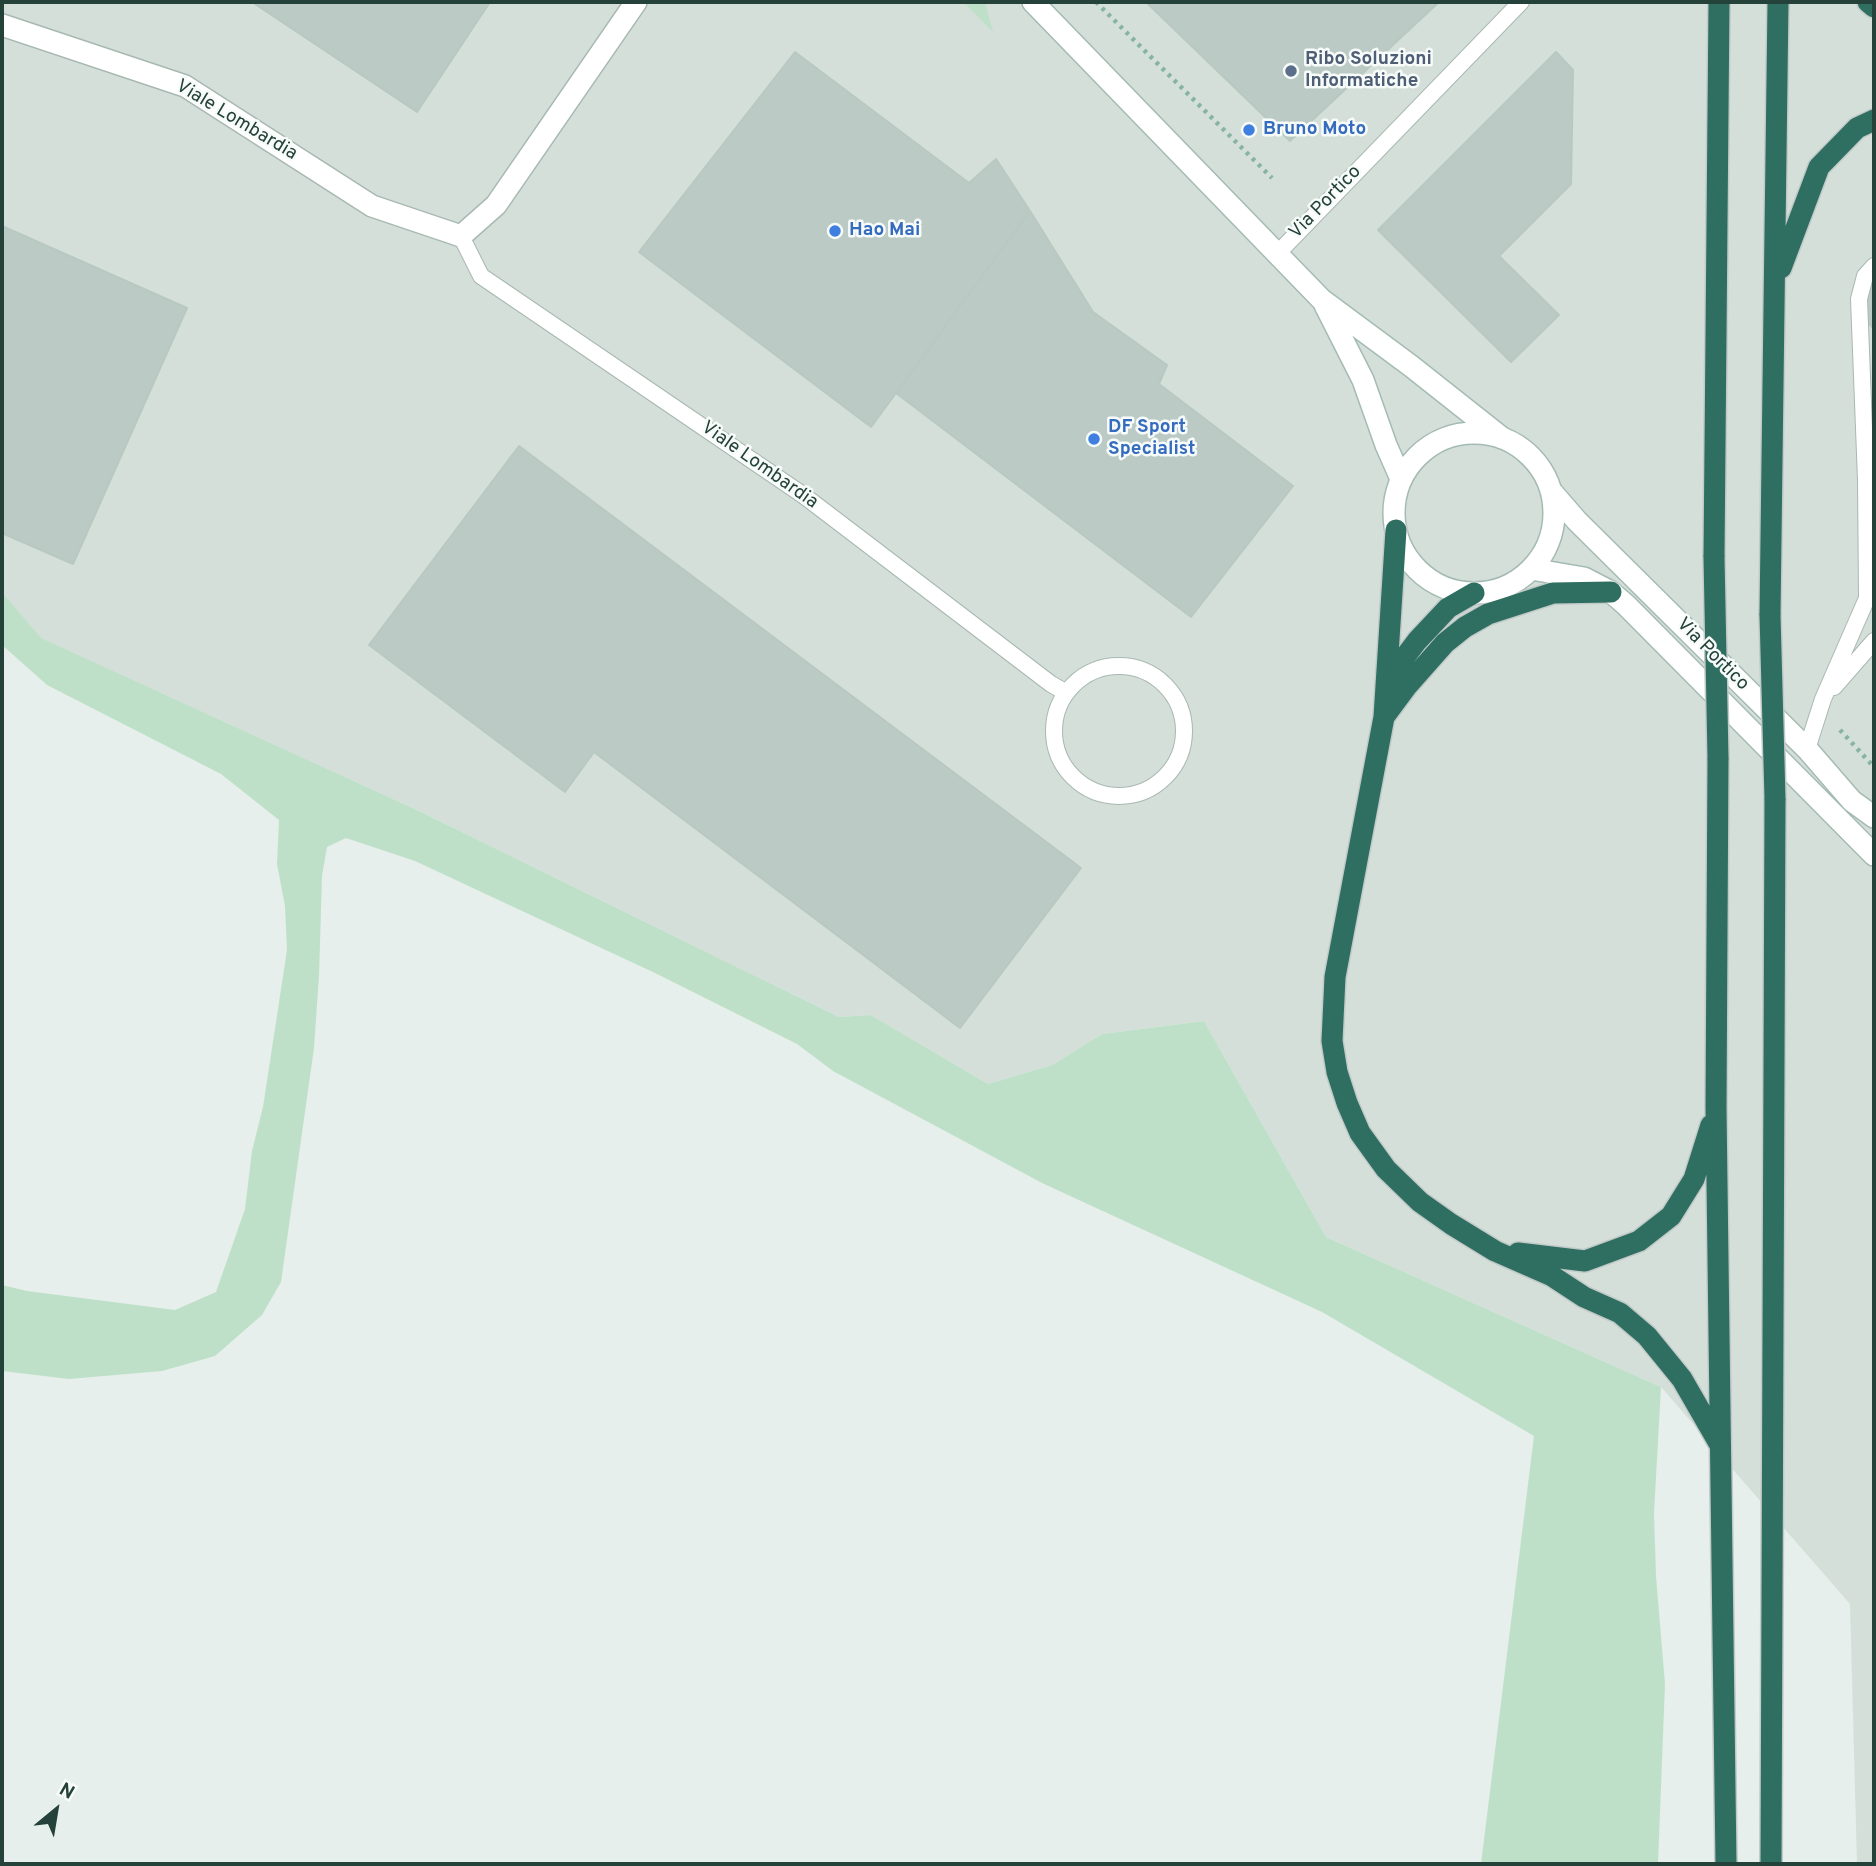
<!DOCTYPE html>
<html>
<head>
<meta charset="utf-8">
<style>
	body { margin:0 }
	#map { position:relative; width:1876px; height:1866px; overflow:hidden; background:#e6efeb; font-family:Overpass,sans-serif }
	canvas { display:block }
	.frame { position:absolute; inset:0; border:4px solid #24423a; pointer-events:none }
	.north { position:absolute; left:21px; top:1775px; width:70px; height:70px; -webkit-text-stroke:5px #f7fbf9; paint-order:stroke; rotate:30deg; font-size:19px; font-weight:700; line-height:28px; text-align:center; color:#24423a }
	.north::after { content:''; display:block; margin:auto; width:24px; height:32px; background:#24423a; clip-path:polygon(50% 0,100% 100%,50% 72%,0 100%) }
</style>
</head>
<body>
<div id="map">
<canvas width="1876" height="1866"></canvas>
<div class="frame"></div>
<div class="north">N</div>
</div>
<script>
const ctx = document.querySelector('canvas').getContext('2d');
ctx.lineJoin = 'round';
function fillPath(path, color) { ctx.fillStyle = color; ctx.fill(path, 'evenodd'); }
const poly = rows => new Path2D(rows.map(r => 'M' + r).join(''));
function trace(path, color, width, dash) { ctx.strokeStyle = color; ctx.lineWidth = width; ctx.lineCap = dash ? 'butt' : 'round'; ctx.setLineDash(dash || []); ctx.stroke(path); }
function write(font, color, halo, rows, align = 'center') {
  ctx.font = font + ' Overpass,sans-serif'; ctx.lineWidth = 5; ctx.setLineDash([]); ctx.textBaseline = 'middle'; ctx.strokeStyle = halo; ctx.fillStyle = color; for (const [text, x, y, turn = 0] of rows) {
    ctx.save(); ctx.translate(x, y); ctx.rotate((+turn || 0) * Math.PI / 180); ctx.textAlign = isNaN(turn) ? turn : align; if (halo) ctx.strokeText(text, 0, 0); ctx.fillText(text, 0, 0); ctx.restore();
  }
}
fillPath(poly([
	[2,2,1874,2,1874,1864,1857,1864,1850,1604,1661,1387,1326,1237,1204,1021,1102,1034,1052,1065,988,1084,871,1015,839,1017,415,809,40,638,2,592]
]), '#d4dfda');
fillPath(poly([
	[963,2,985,2,993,32],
	[2,592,41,638,415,809,839,1017,871,1015,988,1084,1052,1065,1102,1034,1204,1021,1326,1237,1661,1387,1654,1513,1656,1576,1665,1684,1658,1864,1481,1864,1534,1436,1322,1312,1042,1183,833,1071,797,1044,655,973,415,861,346,838,327,847,322,876,319,976,314,1048,281,1282,262,1315,215,1356,162,1371,69,1379,2,1371,2,1285,27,1291,175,1310,216,1292,245,1209,252,1151,263,1107,287,950,285,906,277,864,279,820,221,774,47,685,2,645]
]), '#bfe0c8');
const building = poly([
	[257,2,490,2,417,112,255,4,257,2],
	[1146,2,1439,2,1290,141,1146,2],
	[795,52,969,183,996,159,1030,211,871,427,639,252,795,52],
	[1556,52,1573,70,1571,184,1499,256,1559,315,1511,362,1378,230,1556,52],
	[1030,211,1093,312,1167,365,1159,384,1293,486,1191,617,896,393,1030,211],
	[2,226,187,308,73,564,2,533,2,226],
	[1874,282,1874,330,1867,321,1863,304,1867,289,1874,282],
	[519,446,1081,868,960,1028,594,752,565,792,369,645,519,446]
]);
fillPath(building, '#bbcac4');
trace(building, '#b8c9c2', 2);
const lane = poly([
	[461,236,481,276,803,495,1051,684,1065,692],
	[1277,254,1521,2],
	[1867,599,1866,480,1859,299,1865,276,1874,266],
	'1054 731a65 65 0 1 1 130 0a65 65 0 1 1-130 0Z',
	[1834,687,1874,641],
	[1807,749,1823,699,1871,589]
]);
const street = poly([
	[2,25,185,86,372,206,461,236,496,205,636,2]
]);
const secondary = poly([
	[1033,2,1322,300,1411,366,1502,438],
	[1325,305,1363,380,1386,445,1401,479],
	'1394 513a80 80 0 1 1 160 0a80 80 0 1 1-160 0Z',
	[1551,491,1577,521,1807,749,1852,801,1874,817],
	[1531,569,1584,578,1611,592,1626,605,1874,855]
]);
const highway = poly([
	[1868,2,1874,7],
	[1781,268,1819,167,1857,128,1874,120],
	[1396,530,1384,717,1335,977,1332,1041,1337,1072,1347,1103,1360,1133,1386,1169,1420,1202,1451,1224,1495,1251,1552,1276,1584,1297,1620,1313,1647,1336,1682,1379,1720,1445],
	[1714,557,1719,2],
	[1770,615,1778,2],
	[1393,688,1401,662,1417,641,1448,608,1474,593],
	[1384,717,1407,686,1445,643,1465,627,1488,614,1553,593,1611,592],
	[1718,758,1716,1107,1726,1864],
	[1518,1253,1585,1261,1639,1241,1671,1216,1694,1179,1711,1125],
	[1771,1864,1775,799]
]);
trace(lane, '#a8b8b2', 18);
trace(street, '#a8b8b2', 24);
trace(secondary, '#a4bbb3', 24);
trace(highway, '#c2cac8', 24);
trace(poly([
	[1096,2,1272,178],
	[1840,730,1874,767]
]), '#86b3a5', 4.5, [3.5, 5]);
trace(lane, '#fff', 16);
trace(street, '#fff', 21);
trace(secondary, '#fff', 21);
trace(highway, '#2f6f62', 21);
const highwayBridge = poly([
	[1714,557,1718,758],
	[1770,615,1775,799]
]);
trace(highwayBridge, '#c2cac8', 24, []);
trace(highwayBridge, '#2f6f62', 21);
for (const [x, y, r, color] of [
	[1291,71,7,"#5c6f8a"],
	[1249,130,7,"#3f7fe0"],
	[835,231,7,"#3f7fe0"],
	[1094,439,7,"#3f7fe0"]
]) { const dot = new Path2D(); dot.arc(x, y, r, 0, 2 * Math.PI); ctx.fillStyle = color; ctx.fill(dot); trace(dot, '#f7fbf9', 2.5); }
write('bold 19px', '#4e5e75', '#f7fbf9', [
	["Ribo Soluzioni",1305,60],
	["Informatiche",1305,82]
], 'left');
write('19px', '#24423a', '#f7fbf9', [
	["Viale Lombardia",236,121,31],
	["Via Portico",1326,203,-46],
	["Viale Lombardia",759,466,35],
	["Via Portico",1712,655,45]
]);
write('bold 19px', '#366cbe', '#f7fbf9', [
	["Bruno Moto",1263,130],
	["Hao Mai",849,231],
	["DF Sport",1108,428],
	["Specialist",1108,450]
], 'left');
</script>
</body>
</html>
